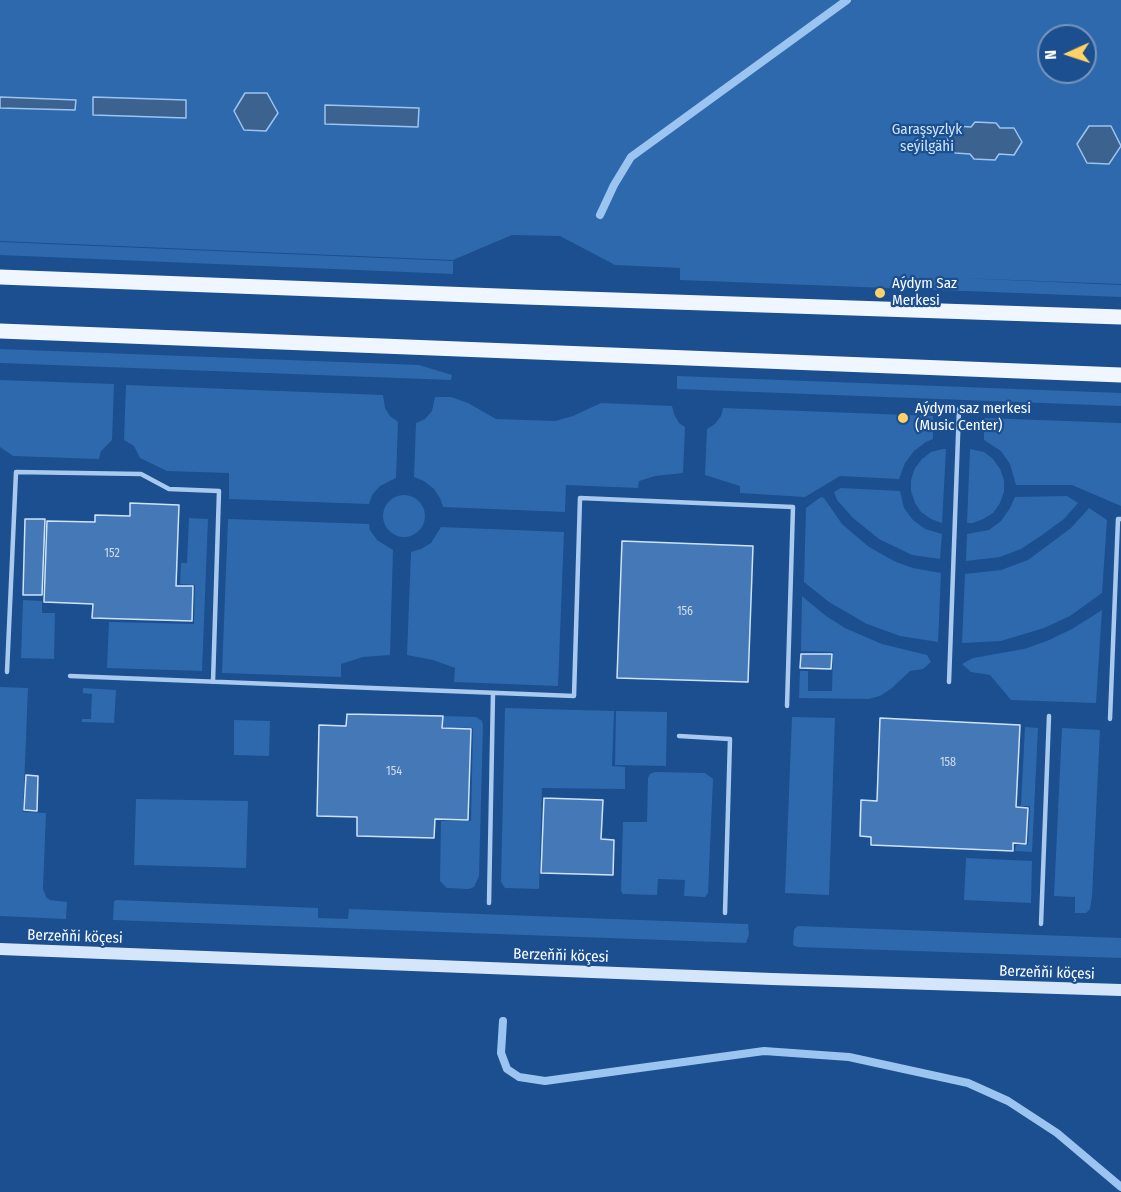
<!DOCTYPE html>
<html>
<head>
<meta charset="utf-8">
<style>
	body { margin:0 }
	#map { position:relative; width:1121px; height:1192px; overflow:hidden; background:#1b4f8f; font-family:"Fira Sans Condensed",sans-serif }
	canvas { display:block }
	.north { position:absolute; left:1037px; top:24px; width:60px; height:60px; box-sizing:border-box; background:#1b4f8f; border:2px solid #7695bc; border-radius:50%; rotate:267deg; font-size:16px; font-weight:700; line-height:24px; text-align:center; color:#fff }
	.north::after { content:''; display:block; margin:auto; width:21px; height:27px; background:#ffd166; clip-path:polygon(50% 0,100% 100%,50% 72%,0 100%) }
</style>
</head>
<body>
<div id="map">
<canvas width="1121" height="1192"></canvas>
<div class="north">N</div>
</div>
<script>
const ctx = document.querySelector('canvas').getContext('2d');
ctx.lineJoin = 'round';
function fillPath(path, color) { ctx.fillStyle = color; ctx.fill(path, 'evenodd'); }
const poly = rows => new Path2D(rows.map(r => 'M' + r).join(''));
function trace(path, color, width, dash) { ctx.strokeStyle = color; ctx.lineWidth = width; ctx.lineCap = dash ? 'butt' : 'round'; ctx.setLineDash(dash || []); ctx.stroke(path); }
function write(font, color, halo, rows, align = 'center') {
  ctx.font = font + ' "Fira Sans Condensed",sans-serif'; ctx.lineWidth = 4.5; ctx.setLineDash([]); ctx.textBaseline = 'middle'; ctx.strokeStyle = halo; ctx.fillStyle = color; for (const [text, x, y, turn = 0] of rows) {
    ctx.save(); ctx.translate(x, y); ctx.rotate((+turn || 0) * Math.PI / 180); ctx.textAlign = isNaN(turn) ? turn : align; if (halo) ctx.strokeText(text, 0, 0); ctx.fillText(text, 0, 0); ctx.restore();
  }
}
fillPath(poly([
	[0,0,1121,0,1121,284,959,278,1121,285,1121,297,680,280,680,268,615,265,560,236,512,235,453,260,0,241],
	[1049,36,1085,36,1085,72,1049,72],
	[0,242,453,261,453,274,0,255],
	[0,349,419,365,452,375,451,380,0,363],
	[677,376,1121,393,1121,406,677,389],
	[0,380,114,384,112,440,101,451,99,459,13,456,0,447],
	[126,385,383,395,385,408,390,416,398,422,396,478,380,486,372,495,369,504,229,499,229,473,167,471,140,458,134,446,124,440],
	[435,397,451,397,468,403,496,419,555,421,573,416,601,403,672,406,674,414,679,423,685,427,683,473,655,476,639,481,638,488,566,485,565,512,443,507,440,498,434,489,424,481,414,477,416,423,425,419,432,411],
	[723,408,933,416,933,439,926,442,914,451,905,463,899,479,840,476,805,497,740,493,740,486,705,475,707,429,715,424,721,416],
	[984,418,1121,423,1121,506,1072,485,1016,485,1010,464,1001,451,984,440],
	[943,449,946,449,942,523,931,519,921,512,915,503,911,491,911,480,915,468,922,459,931,452],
	[970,449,984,452,993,459,1000,469,1004,480,1004,492,1000,503,993,513,983,519,973,523,967,523],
	[841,488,900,491,904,508,913,520,925,529,942,534,940,559,912,555,879,539,853,518,837,500,834,492],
	'383 516a21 21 0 1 1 42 0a21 21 0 1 1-42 0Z',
	[1067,496,1078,503,1064,519,1042,535,1021,549,1000,557,966,561,967,534,989,530,1001,521,1010,508,1015,497],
	[821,497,824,498,842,524,869,547,896,562,913,568,941,573,938,642,900,636,867,624,829,602,804,582,806,508],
	[1089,508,1107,520,1102,593,1070,616,1044,628,1001,641,962,643,965,574,1001,570,1028,560,1071,528],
	[189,518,208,519,202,671,107,668,109,622,194,624,195,585,180,584,181,563,187,563],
	[228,519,369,524,370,530,377,540,393,550,390,655,363,657,341,664,341,677,222,673],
	[441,527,564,532,558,686,454,682,455,668,433,660,407,655,411,552,421,549,431,543],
	[802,596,826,616,845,628,882,644,927,655,931,662,923,669,910,671,892,688,880,696,869,699,799,698,800,671,808,671,808,691,832,691,833,652,801,651],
	[23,600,42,601,42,613,55,613,54,659,21,658],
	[1102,610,1096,703,1011,700,990,675,971,672,962,664,973,658,1024,649,1047,641,1072,629],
	[0,687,28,688,23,812,46,813,43,889,46,897,50,900,67,902,66,919,0,916],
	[83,688,116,690,114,723,82,722,82,719,91,719,92,694,83,693],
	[505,708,614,711,612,766,625,767,625,789,542,788,539,889,505,888,501,882],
	[616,711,667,712,666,766,615,765],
	[443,716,476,717,482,721,483,725,479,876,474,887,469,889,447,888,440,881,441,821,471,821,473,728,443,727],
	[792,717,835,718,829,895,785,893],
	[234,720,270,721,269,756,234,755],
	[1025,727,1038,728,1032,852,1015,851,1016,845,1028,845,1030,806,1021,806],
	[1062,728,1100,730,1092,896,1090,909,1086,913,1075,913,1075,897,1054,896],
	[655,772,705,773,713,779,708,893,705,897,684,896,685,880,658,879,657,895,623,894,621,891,623,822,647,822,648,778,650,774],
	[136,799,248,801,246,868,134,865],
	[966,858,1032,861,1031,903,964,900],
	[117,900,318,908,318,918,348,919,349,909,745,924,748,924,749,934,746,943,113,920,114,901],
	[798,926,1121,938,1121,958,797,947,793,945,794,929]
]), '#2e69ad');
const water = poly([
	[245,93,267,93,278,113,266,131,244,130,234,111,245,93],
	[0,97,76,100,75,110,0,108,0,97],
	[93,97,186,100,186,118,93,115,93,97],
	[325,105,419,108,418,127,325,124,325,105],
	[975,122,996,123,1000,128,1014,128,1022,142,1014,155,999,154,995,160,974,159,970,154,955,153,947,139,955,126,971,127,975,122],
	[1089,126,1111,126,1121,146,1109,164,1087,163,1077,144,1089,126]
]);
fillPath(water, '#3c6290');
trace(water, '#9cc4f0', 1.5);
trace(poly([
	[600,215,614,185,631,157,847,0],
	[503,1021,501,1053,507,1069,519,1077,545,1081,764,1051,849,1057,968,1083,1008,1101,1057,1133,1121,1187]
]), '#9cc4f0', 8);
const building = poly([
	[130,503,179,505,176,586,193,586,192,621,92,618,93,604,44,602,47,521,95,522,95,515,130,516,130,503],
	[25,519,45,519,42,595,23,595,25,519],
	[622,541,753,546,748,682,617,678,622,541],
	[801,654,832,654,831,669,800,668,801,654],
	[347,714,443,716,442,728,471,729,468,820,435,819,434,838,357,836,357,817,317,816,319,725,346,726,347,714],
	[880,718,1020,725,1016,807,1028,808,1026,844,1013,843,1013,851,871,845,871,837,860,836,861,800,877,801,880,718],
	[26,775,38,776,37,811,24,810,26,775],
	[544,798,603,800,601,839,614,840,613,875,541,873,544,798]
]);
fillPath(building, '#4478b7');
trace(building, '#cfe3fa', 1.5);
trace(poly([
	[7,672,16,472,141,474,169,489,219,491,213,682],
	[70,676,574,696,580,498,793,507,787,706],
	[949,682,959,409],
	[1110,719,1118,519,1121,519],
	[679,736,730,739,725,913],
	[489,903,493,693],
	[1041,924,1049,716]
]), '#a9c9ee', 4.5);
trace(poly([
	[0,949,772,979,1121,990]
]), '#d6e6fa', 12);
trace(poly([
	[0,277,525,297,1121,317],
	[0,331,1121,375]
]), '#f0f6ff', 15);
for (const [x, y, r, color] of [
	[880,293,6,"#ffd166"],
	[903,418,6,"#ffd166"]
]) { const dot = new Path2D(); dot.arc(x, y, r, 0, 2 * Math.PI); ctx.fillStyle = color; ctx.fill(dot); trace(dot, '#1b4f8f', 2); }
write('12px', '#d0dded', null, [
	["152",112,554],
	["156",685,612],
	["158",948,763],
	["154",394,772]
]);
write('15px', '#cfe3fa', '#1b4f8f', [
	["Garaşsyzlyk",927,130],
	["seýilgähi",927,147]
]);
write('15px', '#fff', '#1b4f8f', [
	["Aýdym Saz",892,284],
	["Merkesi",892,301],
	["Aýdym saz merkesi",915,409],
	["(Music Center)",915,426]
], 'left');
write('15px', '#fff', '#1b4f8f', [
	["Berzeňňi köçesi",75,937,2],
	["Berzeňňi köçesi",561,956,2],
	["Berzeňňi köçesi",1047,973,2]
]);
</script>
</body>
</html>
